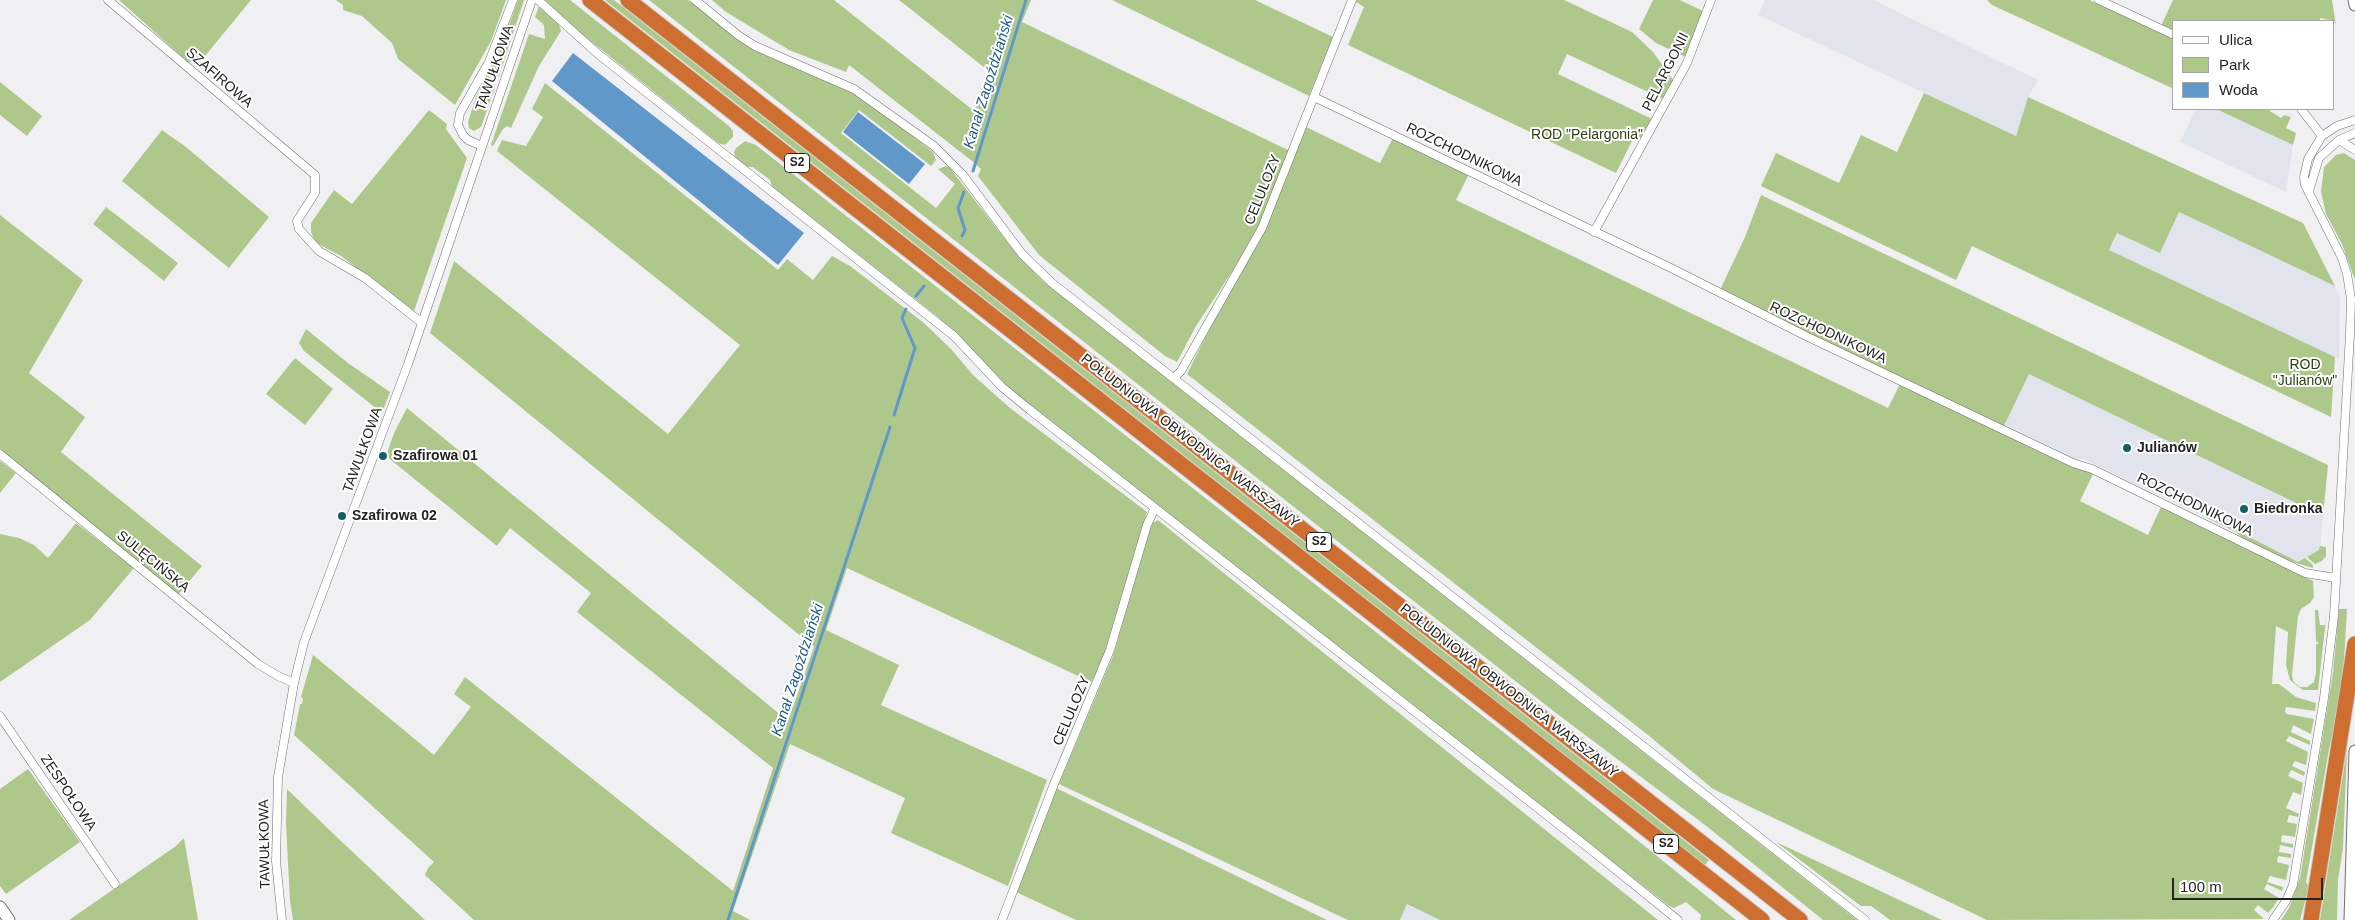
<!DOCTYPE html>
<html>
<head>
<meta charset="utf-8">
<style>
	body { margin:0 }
	#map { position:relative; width:2355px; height:920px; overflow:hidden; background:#f0f0f2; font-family:Arial,sans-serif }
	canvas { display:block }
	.legend { position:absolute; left:2172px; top:20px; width:162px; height:90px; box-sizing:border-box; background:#fff; border:1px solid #a7a7a8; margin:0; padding:6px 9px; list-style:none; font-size:15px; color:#242425 }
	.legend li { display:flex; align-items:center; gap:10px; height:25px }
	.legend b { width:25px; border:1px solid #a7a7a8 }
	.scale { position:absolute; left:2172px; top:878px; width:151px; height:22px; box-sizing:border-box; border:2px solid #242425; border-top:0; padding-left:6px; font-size:15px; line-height:18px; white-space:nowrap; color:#242425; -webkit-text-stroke:4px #fff; paint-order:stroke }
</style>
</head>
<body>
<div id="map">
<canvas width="2355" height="920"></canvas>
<ul class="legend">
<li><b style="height:6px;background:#fff"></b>Ulica</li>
<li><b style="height:14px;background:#aec88b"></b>Park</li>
<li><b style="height:14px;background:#6198ca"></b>Woda</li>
</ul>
<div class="scale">100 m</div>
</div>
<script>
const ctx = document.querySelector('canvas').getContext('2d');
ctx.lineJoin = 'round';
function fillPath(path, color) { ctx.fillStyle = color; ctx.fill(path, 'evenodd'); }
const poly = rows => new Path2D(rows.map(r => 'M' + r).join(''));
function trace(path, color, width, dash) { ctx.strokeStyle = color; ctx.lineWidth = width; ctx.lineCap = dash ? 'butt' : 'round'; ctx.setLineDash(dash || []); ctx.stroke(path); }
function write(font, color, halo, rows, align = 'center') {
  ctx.font = font + ' Arial,sans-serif'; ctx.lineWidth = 4; ctx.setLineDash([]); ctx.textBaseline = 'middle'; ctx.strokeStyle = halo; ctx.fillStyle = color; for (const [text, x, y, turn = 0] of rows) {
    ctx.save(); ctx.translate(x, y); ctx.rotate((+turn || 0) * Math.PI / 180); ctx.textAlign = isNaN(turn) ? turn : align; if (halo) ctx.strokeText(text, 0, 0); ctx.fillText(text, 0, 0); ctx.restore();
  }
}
fillPath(poly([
	[1765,0,1873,0,2038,80,2028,97,2016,136,1758,15],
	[2196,109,2216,109,2293,145,2286,192,2180,142],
	[2179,212,2335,286,2340,297,2339,359,2109,251,2117,233,2160,253],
	[2029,374,2323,516,2320,550,2298,562,2083,459,2075,462,2003,428],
	[1407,903,1440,920,1400,920]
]), '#e2e4ed');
fillPath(poly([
	[119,0,251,0,201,61,197,63,188,62],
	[336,0,506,0,491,41,455,105,398,59,392,43,362,16,343,10,343,5],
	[518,0,524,0,499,76,491,76,487,81,486,84,495,87,481,127,474,131,469,128,468,122,477,94,499,52],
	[545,0,570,0,729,126,733,131,733,137,725,145,718,143,583,35],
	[605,0,614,0,1709,860,1705,865],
	[649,0,688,0,750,47,767,56,842,87,878,109,933,152,936,160,931,166,859,110,841,133,936,208,955,184,938,169,946,166,949,167,1015,252,1043,281,1857,920,1823,920,1705,825,1556,713],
	[712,0,834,0,974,111,995,76,899,0,1031,0,1022,22,1290,151,1261,222,1247,249,1196,326,1177,362,1165,356,1039,255,978,176,981,169,972,161,849,65,846,72,789,50,726,12],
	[1112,0,1255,0,1333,37,1309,96],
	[1357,0,1564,0,1632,32,1653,52,1673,80,1663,99,1567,54,1558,74,1652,119,1641,138,1635,135,1616,173,1348,45,1364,7,1356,2],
	[1653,0,1680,0,1705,12,1686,57,1656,43,1639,29],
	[1987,0,2090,0,2174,38,2174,89,1992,5],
	[2173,0,2332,0,2336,25,2334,21,2320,18,2320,21,2174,21,2174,31,2161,26],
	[539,6,559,24,561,31,539,66,511,128,507,126,503,129,493,146,491,145,529,34,545,39,544,25,535,17],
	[0,82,42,116,27,136,0,115],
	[545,83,778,270,787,259,813,280,832,256,850,266,924,323,951,349,973,375,1010,408,1147,512,1101,665,1091,682,847,568,826,630,899,665,881,705,1047,780,1008,886,891,833,905,798,790,744,733,911,750,920,474,920,425,875,428,868,434,862,294,735,300,704,302,704,303,699,301,697,313,655,434,755,471,707,454,694,465,677,733,891,773,768,577,612,591,593,510,528,497,546,386,456,394,433,407,408,788,721,814,647,430,333,454,261,668,434,740,345,497,151,502,140,526,146,543,117,532,109],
	[1924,93,2016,136,2028,97,2303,223,2335,286,2179,212,2160,253,2117,233,2109,250,2335,357,2331,417,1972,246,1956,280,1761,186,1776,153,1839,183,1861,135,1897,152],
	[2216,109,2270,109,2270,111,2281,118,2284,115,2291,117,2286,128,2296,133,2293,145],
	[429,110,447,124,446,129,467,158,414,311,341,256,316,243,311,232,311,223,334,190,352,204],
	[1306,127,1380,163,1393,138,1469,174,1456,200,1888,408,1900,384,2093,474,2080,501,2148,535,2161,507,2313,581,2314,597,2310,603,2301,609,2298,616,2292,675,2293,681,2300,687,2307,687,2314,682,2316,673,2316,645,2319,642,2316,642,2315,610,2318,610,2320,625,2325,625,2327,610,2318,690,2303,690,2290,680,2286,665,2288,632,2276,626,2272,684,2279,684,2296,697,2316,703,2315,711,2286,707,2285,712,2287,714,2314,719,2311,734,2293,725,2291,732,2310,741,2310,745,2289,736,2286,741,2308,752,2306,765,2295,761,2292,766,2305,772,2304,776,2291,770,2288,776,2303,783,2301,795,2293,792,2286,808,2299,814,2298,817,2289,815,2287,822,2297,824,2295,837,2282,835,2281,842,2293,844,2293,848,2280,845,2279,852,2291,854,2291,858,2278,856,2277,862,2289,865,2286,880,2270,876,2267,882,2283,887,2282,891,2267,884,2264,889,2279,898,2274,906,2268,913,2258,905,2254,910,2264,919,1987,920,1713,789,1648,735,1187,374,1223,302,1266,227],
	[162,130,186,147,269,217,229,268,122,181],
	[745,141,756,145,1526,750,1736,920,1700,920,1701,915,1686,902,1674,908,1669,906,1004,385,938,317,772,187,770,180,753,167,747,167,735,157,734,152,736,148],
	[2344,153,2355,160,2355,280,2342,244,2326,214,2321,192,2324,167,2336,155],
	[1761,195,2328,465,2323,516,2029,374,2003,428,1720,290,1745,237],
	[106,207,178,263,164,281,93,224],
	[0,215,83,280,29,373,85,417,61,452,202,566,178,595,0,449],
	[306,329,348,363,390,392,382,413,304,351,299,343],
	[295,358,333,389,305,425,266,394],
	[0,461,16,473,0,493],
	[2206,515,2298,562,2305,558,2313,565,2313,568,2286,560,2242,538,2236,532,2205,517],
	[1158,520,1220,570,1658,920,1440,920,1407,904,1400,920,1348,920,1059,784,1113,656,1151,524],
	[76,523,134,568,90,620,0,682,0,534,19,538,34,545,48,558],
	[2320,546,2326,547,2326,556,2322,561,2315,564,2307,557,2319,550],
	[2339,609,2347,609,2344,660,2338,712,2329,749,2306,882,2309,887,2300,920,2281,920,2289,908,2300,878,2333,672],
	[2347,749,2343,848,2338,880,2337,920,2320,920],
	[28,769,80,842,6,894,0,886,0,789],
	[1056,788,1327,920,1076,920,1016,892],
	[287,789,342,842,425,920,293,920,290,901,286,824],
	[184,838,198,920,69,920,176,846],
	[1776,842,1942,920,1890,920,1871,906,1861,906]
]), '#aec88b');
fillPath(poly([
	[573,53,804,233,778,265,552,81],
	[858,112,925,164,909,184,843,132]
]), '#6198ca');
trace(poly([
	[973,171,1026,0],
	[962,236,965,230,958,208,964,192],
	[916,296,924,286],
	[894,415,915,348,902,318,906,309],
	[728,920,890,427]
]), '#6198ca', 3);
const street = poly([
	[108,0,315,175,315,193,297,221,299,229,319,251,365,278,422,323],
	[538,0,598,54,954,336,1002,387,1030,410,1590,849,1678,920],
	[695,0,738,35,755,46,854,89,934,146,963,175,1022,254,1052,283,1865,920],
	[2099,0,2174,35],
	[1314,97,1671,268,1808,337,2073,463,2092,469,2305,573,2336,578],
	[2301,109,2322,136],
	[2339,140,2355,150],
	[482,146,468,140,463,135,458,125,460,113,489,62,513,0],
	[2309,191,2319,158,2339,140,2355,133],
	[1594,232,1687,63,1711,0],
	[1175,377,1181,371,1262,228,1352,0],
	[0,454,258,664,278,676,294,683],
	[0,716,115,884],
	[282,920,276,861,278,777,294,683,304,642,408,364,532,0],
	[1002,920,1054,784,1110,650,1147,525,1155,508],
	[2273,920,2286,901,2293,885,2324,698,2334,616,2350,334,2351,299,2347,274,2342,258,2305,185,2304,177,2308,159,2322,136,2337,126,2355,120]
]);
const secondary = poly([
	[2354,0,2355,5],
	[0,907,9,920],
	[2350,920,2355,751]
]);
const highway = poly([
	[590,0,1762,920],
	[628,0,1800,920],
	[2311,920,2355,644]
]);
trace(street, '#707072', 9);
trace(secondary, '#707072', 13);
trace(highway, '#cacacb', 17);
trace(street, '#fff', 8);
trace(secondary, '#fff', 11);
trace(highway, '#cf6e31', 15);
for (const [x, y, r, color] of [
	[2127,448,5,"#12606a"],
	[383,456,5,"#12606a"],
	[2244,509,5,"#12606a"],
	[342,516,5,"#12606a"]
]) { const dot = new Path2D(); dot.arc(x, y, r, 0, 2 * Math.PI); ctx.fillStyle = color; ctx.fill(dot); trace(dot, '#fff', 2); }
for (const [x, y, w] of [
	[797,163,25],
	[1319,542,25],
	[1666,844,25]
]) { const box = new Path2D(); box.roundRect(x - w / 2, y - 9.5, w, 19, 4); ctx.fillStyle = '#fff'; ctx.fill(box); trace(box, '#242425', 1); }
write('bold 12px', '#242425', null, [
	["S2",797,163],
	["S2",1319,542],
	["S2",1666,844]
]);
write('14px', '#242425', '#fff', [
	["TAWUŁKOWA",495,68,-71],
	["PELARGONII",1666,72,-63],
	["SZAFIROWA",219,78,41],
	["ROZCHODNIKOWA",1464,155,26],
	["CELULOZY",1263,190,-68],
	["ROZCHODNIKOWA",1828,333,25],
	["POŁUDNIOWA OBWODNICA WARSZAWY",1190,441,38],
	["TAWUŁKOWA",363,450,-70],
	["ROZCHODNIKOWA",2195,505,26],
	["SULĘCIŃSKA",153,562,39],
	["POŁUDNIOWA OBWODNICA WARSZAWY",1509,691,38],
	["CELULOZY",1072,711,-67],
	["ZESPOŁOWA",68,793,56],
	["TAWUŁKOWA",265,844,-91]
]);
write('14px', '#2f4111', '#fff', [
	["ROD \"Pelargonia\"",1587,135],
	["ROD",2305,365],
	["\"Julianów\"",2305,381]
]);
write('bold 14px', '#242425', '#fff', [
	["Julianów",2137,448],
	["Szafirowa 01",393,456],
	["Biedronka",2254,509],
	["Szafirowa 02",352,516]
], 'left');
write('italic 15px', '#1e5a8a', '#fff', [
	["Kanał Zagoździański",989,82,-73],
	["Kanał Zagoździański",798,670,-72]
]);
</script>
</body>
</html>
